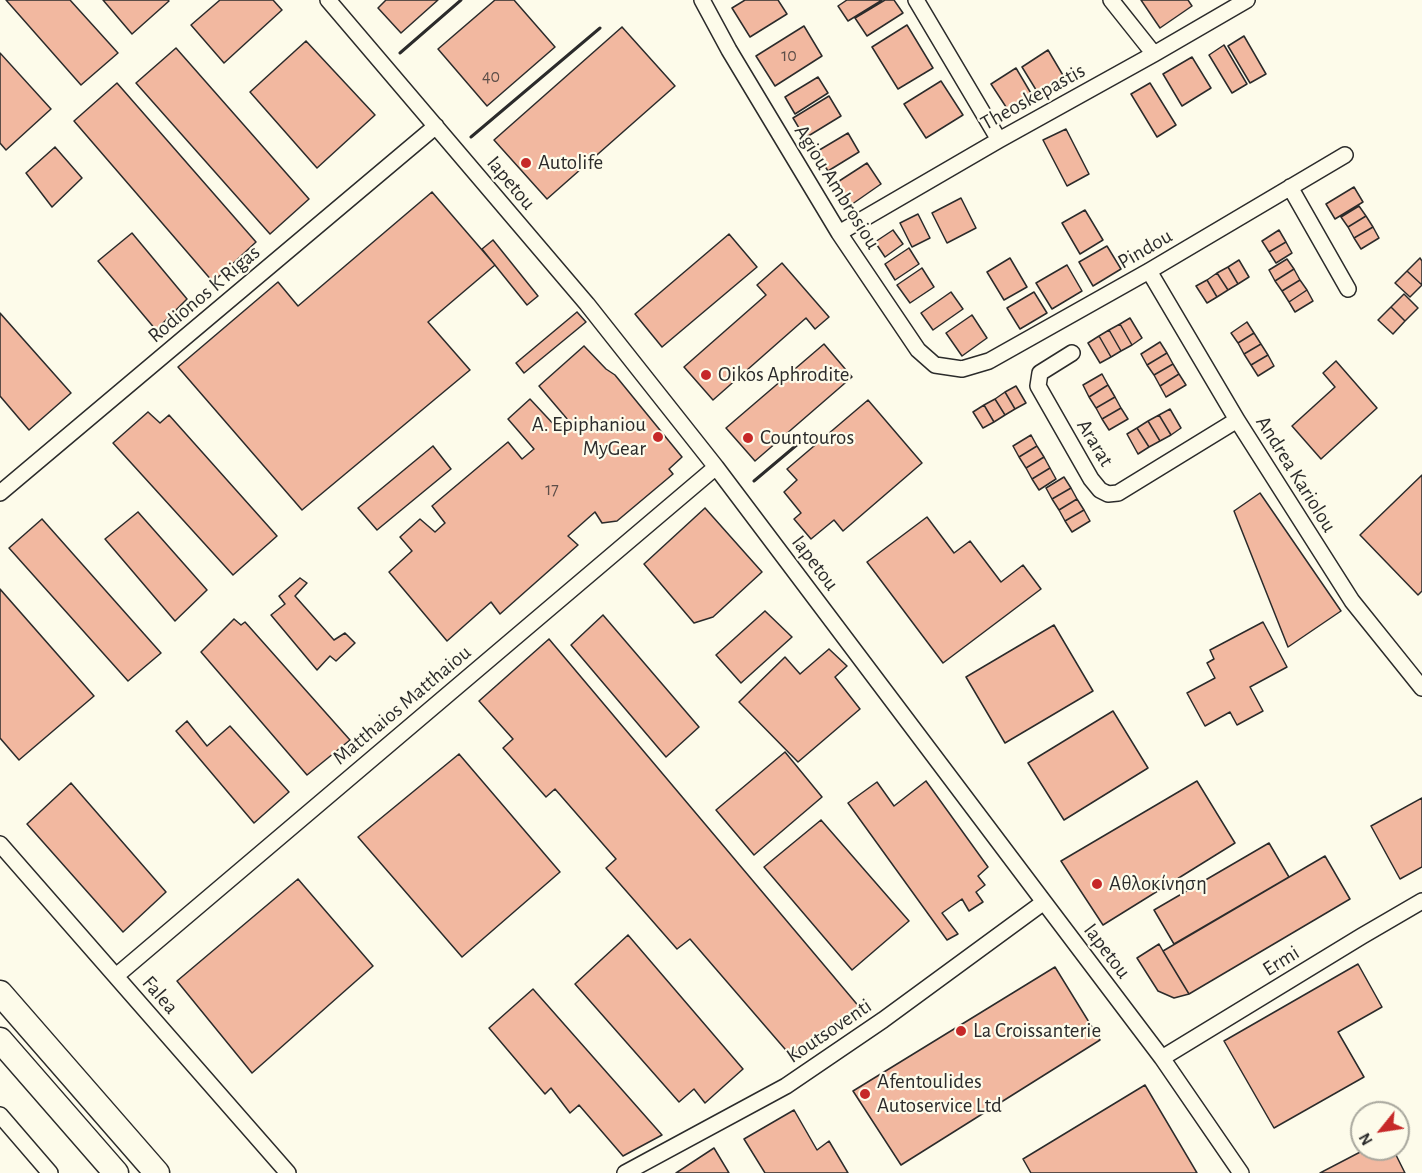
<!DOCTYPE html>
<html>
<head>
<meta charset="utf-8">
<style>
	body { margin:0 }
	#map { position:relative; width:1422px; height:1173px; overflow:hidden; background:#fdfbea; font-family:"Alegreya Sans",sans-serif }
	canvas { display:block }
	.north { position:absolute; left:1350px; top:1101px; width:60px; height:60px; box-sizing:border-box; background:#fdfbea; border:2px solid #a9a89e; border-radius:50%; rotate:240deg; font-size:16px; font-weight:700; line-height:24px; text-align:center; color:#2b2b2b }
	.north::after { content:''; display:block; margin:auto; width:21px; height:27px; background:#c62828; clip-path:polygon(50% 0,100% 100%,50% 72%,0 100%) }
</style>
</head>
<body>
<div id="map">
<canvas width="1422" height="1173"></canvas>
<div class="north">N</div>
</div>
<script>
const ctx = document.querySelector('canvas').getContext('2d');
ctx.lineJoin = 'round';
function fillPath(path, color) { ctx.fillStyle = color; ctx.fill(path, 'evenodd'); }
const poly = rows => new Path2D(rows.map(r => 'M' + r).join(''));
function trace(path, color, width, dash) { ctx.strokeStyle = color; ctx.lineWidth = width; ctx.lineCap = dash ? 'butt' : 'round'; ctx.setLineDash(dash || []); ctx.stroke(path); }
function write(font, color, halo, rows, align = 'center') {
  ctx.font = font + ' "Alegreya Sans",sans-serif'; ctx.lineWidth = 4.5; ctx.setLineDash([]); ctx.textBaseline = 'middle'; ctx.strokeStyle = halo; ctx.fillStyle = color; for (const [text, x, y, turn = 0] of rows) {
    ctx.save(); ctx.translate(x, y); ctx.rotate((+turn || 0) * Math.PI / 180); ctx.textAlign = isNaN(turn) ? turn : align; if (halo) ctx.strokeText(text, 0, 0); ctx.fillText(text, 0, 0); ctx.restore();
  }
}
const building = poly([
	[6,0,70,0,118,53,81,85,6,0],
	[103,0,168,0,169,1,132,34,103,0],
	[220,0,273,0,282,10,224,63,191,25,220,0],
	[386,0,438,0,401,33,378,8,386,0],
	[495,0,514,0,555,47,487,106,438,49,495,0],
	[745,0,778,0,787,14,750,37,732,8,745,0],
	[847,0,882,0,848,21,838,6,847,0],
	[885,0,894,0,903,13,867,36,855,18,885,0],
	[1141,0,1188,0,1192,6,1160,28,1141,0],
	[907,25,933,68,898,89,872,47,907,25],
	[804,26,822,56,775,86,756,56,804,26],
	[622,27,675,86,547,199,494,140,622,27],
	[1244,36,1266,74,1250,83,1228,46,1244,36],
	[306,41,375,115,317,168,250,92,306,41],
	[1224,45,1247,84,1232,93,1209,55,1224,45],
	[176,48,309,199,270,234,136,83,176,48],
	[1048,50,1067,82,1041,98,1022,67,1048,50],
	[0,53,51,109,6,150,0,143,0,53],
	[1192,57,1211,88,1182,106,1163,74,1192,57],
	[1016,68,1032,95,1008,110,991,84,1016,68],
	[818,77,828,93,795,114,785,97,818,77],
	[941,81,963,115,926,138,904,104,941,81],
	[117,83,256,242,213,282,74,121,117,83],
	[1150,83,1176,125,1157,137,1131,94,1150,83],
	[829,96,841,116,805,138,793,118,829,96],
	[1066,129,1089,174,1067,186,1043,140,1066,129],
	[848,133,859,152,828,171,816,152,848,133],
	[55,147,82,178,52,207,26,173,55,147],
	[867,163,881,184,848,207,833,185,867,163],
	[1354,187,1363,202,1335,219,1326,204,1354,187],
	[432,192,495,265,428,322,470,370,302,510,178,367,278,282,298,306,432,192],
	[961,198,976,228,947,243,932,213,961,198],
	[1359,206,1366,216,1348,227,1341,217,1359,206],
	[1085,210,1103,240,1080,254,1062,223,1085,210],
	[918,214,930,238,912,247,900,223,918,214],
	[1366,216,1373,227,1354,238,1348,227,1366,216],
	[1373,227,1379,238,1361,249,1354,238,1373,227],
	[893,230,903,244,885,257,875,242,893,230],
	[1279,230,1286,242,1269,252,1262,241,1279,230],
	[132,233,187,299,156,330,98,261,132,233],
	[729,234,757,267,662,347,635,314,729,234],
	[493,240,538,296,527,305,482,249,493,240],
	[1286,242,1292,253,1276,263,1269,252,1286,242],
	[1107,246,1121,269,1093,286,1079,262,1107,246],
	[909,248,919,264,895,280,885,264,909,248],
	[1010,258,1027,287,1004,300,987,272,1010,258],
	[1420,258,1422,261,1422,285,1407,271,1420,258],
	[1287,259,1294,269,1275,281,1269,270,1287,259],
	[1239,260,1249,277,1238,284,1228,267,1239,260],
	[782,263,829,317,815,329,806,318,713,400,684,367,766,295,757,285,782,263],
	[1067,265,1082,291,1052,309,1036,283,1067,265],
	[1228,267,1238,284,1228,290,1217,273,1228,267],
	[922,268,934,287,910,303,897,285,922,268],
	[1294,269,1300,280,1282,291,1275,281,1294,269],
	[1407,271,1422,285,1410,297,1395,283,1407,271],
	[1217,273,1228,290,1217,297,1207,280,1217,273],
	[1207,280,1217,297,1207,303,1196,286,1207,280],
	[1300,280,1307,290,1289,302,1282,291,1300,280],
	[1307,290,1313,301,1295,312,1289,302,1307,290],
	[951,292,963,309,933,330,921,313,951,292],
	[1034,292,1047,313,1020,329,1007,308,1034,292],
	[1404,294,1418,308,1405,321,1391,307,1404,294],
	[1391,307,1405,321,1393,334,1378,320,1391,307],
	[577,312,586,322,524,373,516,363,577,312],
	[0,313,71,393,29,430,0,396,0,313],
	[972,315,987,338,962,356,946,333,972,315],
	[1130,318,1142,338,1132,345,1120,324,1130,318],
	[1247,322,1254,333,1238,343,1231,333,1247,322],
	[1120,324,1132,345,1121,351,1109,330,1120,324],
	[1109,330,1121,351,1111,357,1099,336,1109,330],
	[1254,333,1261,344,1244,354,1238,343,1254,333],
	[1099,336,1111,357,1100,363,1088,343,1099,336],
	[1160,342,1167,353,1147,365,1141,354,1160,342],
	[824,344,852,377,755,461,726,428,824,344],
	[1261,344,1268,355,1251,365,1244,354,1261,344],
	[584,346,606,369,615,375,682,457,669,469,673,474,617,521,602,523,595,512,568,536,578,545,500,614,491,602,447,641,389,572,412,551,400,537,420,519,435,532,445,523,432,506,508,442,522,459,534,449,508,419,530,399,558,429,568,420,539,386,584,346],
	[1167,353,1173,364,1154,375,1147,365,1167,353],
	[1268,355,1274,366,1258,376,1251,365,1268,355],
	[1336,361,1377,408,1321,459,1292,426,1335,387,1323,373,1336,361],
	[1173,364,1179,374,1160,386,1154,375,1173,364],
	[1102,374,1108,385,1089,397,1083,385,1102,374],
	[1179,374,1186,385,1166,397,1160,386,1179,374],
	[1108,385,1115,397,1096,408,1089,397,1108,385],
	[1016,386,1026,403,1015,409,1005,392,1016,386],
	[1005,392,1015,409,1005,415,995,399,1005,392],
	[1115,397,1121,408,1102,419,1096,408,1115,397],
	[995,399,1005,415,994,422,984,405,995,399],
	[868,400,922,463,843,531,834,520,811,539,794,519,801,513,784,492,797,480,787,469,868,400],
	[984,405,994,422,983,428,973,412,984,405],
	[1121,408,1128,419,1109,430,1102,419,1121,408],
	[1170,409,1181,428,1171,435,1159,415,1170,409],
	[148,412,160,423,169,415,277,536,233,575,113,443,148,412],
	[1159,415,1171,435,1160,441,1148,421,1159,415],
	[1148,421,1160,441,1149,447,1137,428,1148,421],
	[1137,428,1149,447,1138,454,1127,434,1137,428],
	[1031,435,1037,446,1019,457,1013,446,1031,435],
	[433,446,451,469,377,530,358,508,433,446],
	[1037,446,1044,457,1026,468,1019,457,1037,446],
	[1044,457,1050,468,1032,479,1026,468,1044,457],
	[1050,468,1056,479,1039,490,1032,479,1050,468],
	[1422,475,1422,591,1418,595,1360,535,1422,475],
	[1064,477,1071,488,1052,499,1046,488,1064,477],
	[1071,488,1077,499,1059,510,1052,499,1071,488],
	[1260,493,1341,611,1288,647,1234,511,1260,493],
	[1077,499,1084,510,1065,521,1059,510,1077,499],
	[705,508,762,572,713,617,694,623,644,564,705,508],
	[1084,510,1090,521,1072,532,1065,521,1084,510],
	[138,512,207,590,175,621,105,539,138,512],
	[927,517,954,553,970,541,1001,582,1023,565,1041,589,943,663,867,562,927,517],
	[42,519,161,653,128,681,9,548,42,519],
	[300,578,307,583,295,596,334,640,345,633,355,643,336,661,330,656,317,670,271,615,285,604,279,596,300,578],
	[0,589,94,696,19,760,0,738,0,589],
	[765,611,792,637,741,683,716,655,765,611],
	[603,615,699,727,666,757,571,645,603,615],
	[234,619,241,625,245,622,350,740,307,775,201,652,234,619],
	[1263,622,1287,667,1250,687,1263,711,1237,725,1230,712,1205,726,1187,693,1215,678,1207,663,1214,659,1210,650,1263,622],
	[1054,625,1093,691,1005,743,966,677,1054,625],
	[549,639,861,1009,791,1056,690,939,677,949,606,868,616,859,555,789,546,797,503,748,513,739,479,701,549,639],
	[829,649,847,666,835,677,860,709,798,762,739,702,785,657,800,674,829,649],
	[1113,711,1148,768,1064,820,1028,763,1113,711],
	[187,721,207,746,230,726,289,792,254,823,176,731,187,721],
	[785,752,822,797,754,855,716,810,785,752],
	[459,754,560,872,462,957,358,837,459,754],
	[926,781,988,867,978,876,985,885,976,892,983,902,969,911,962,899,942,913,958,934,947,940,848,803,877,782,894,806,926,781],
	[1197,781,1235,843,1103,925,1061,861,1197,781],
	[71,783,166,892,123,932,27,824,71,783],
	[1422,798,1422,867,1400,879,1371,826,1422,798],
	[821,820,909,921,852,970,764,867,821,820],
	[1269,843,1289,877,1174,944,1154,910,1269,843],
	[1325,856,1350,899,1189,994,1163,951,1325,856],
	[298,879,373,966,252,1073,177,981,298,879],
	[628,935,743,1069,705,1103,694,1089,679,1102,575,984,628,935],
	[1159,944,1163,951,1189,994,1174,998,1158,991,1137,958,1159,944],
	[1358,964,1382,1007,1338,1032,1364,1077,1274,1128,1224,1041,1358,964],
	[1055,967,1100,1040,901,1165,853,1091,1055,967],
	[533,989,662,1135,623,1156,579,1105,570,1113,551,1088,545,1094,489,1028,533,989],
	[1145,1085,1197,1173,1031,1173,1023,1159,1145,1085],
	[794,1110,817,1150,829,1141,848,1173,765,1173,744,1139,794,1110],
	[714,1148,729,1173,676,1173,714,1148],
	[1366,1149,1393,1149,1405,1173,1320,1173,1366,1149]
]);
fillPath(building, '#f2b8a0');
trace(building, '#2b2b2b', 1.5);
const minor = poly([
	[328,0,587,304,716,467,1044,902,1162,1058,1241,1173],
	[702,0,729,50,839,233,918,350,935,365,962,369,989,361,1149,271,1345,155],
	[916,0,999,140],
	[1111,0,1154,54],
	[1290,187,1348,289],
	[839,233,999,140,1154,54,1247,0],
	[1149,271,1237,420,1352,601,1422,688],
	[1072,353,1040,373,1038,386,1091,479,1100,490,1108,494,1118,493,1237,420],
	[0,493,436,126],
	[0,844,288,1173],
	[116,976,716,467],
	[1162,1058,1362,936,1422,901],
	[0,1115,50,1173],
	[625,1173,786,1086,883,1020,1044,902]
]);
const trunk = poly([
	[0,993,157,1173],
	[0,1040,116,1173]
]);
trace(minor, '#2b2b2b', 18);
trace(trunk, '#2b2b2b', 27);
trace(minor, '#fdfbea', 15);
trace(trunk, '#fdfbea', 24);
trace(poly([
	[400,53,461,0],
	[471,137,600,28],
	[754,481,805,438]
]), '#2b2b2b', 3);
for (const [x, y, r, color] of [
	[526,163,6,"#c62828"],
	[706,375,6,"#c62828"],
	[658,437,6,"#c62828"],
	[748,438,6,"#c62828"],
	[1097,884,6,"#c62828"],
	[961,1031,6,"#c62828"],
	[865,1094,6,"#c62828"]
]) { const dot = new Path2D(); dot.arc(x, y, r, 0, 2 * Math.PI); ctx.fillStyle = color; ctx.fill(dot); trace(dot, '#fdfbea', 2); }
write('18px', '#5d4e48', null, [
	["10",789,56],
	["40",491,77],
	["17",552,490]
]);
write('21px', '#2b2b2b', '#fdfbea', [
	["Theoskepastis",1033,97,-29],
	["Iapetou",511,183,50],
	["Agiou Ambrosiou",837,187,58],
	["Pindou",1145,249,-30],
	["Rodionos K Rigas",204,294,-40],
	["Ararat",1095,443,59],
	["Andrea Kariolou",1296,474,58],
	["Iapetou",815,563,53],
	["Matthaios Matthaiou",402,705,-40],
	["Iapetou",1107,951,53],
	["Ermi",1281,961,-32],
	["Falea",160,995,49],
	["Koutsoventi",829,1031,-34]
]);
write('21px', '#2b2b2b', '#fdfbea', [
	["Autolife",538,163],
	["Oikos Aphrodite",718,375],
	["A. Epiphaniou",646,425,"right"],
	["MyGear",646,449,"right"],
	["Countouros",760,438],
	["Αθλοκίνηση",1109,884],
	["La Croissanterie",973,1031],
	["Afentoulides",877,1082],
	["Autoservice Ltd",877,1106]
], 'left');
</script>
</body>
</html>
